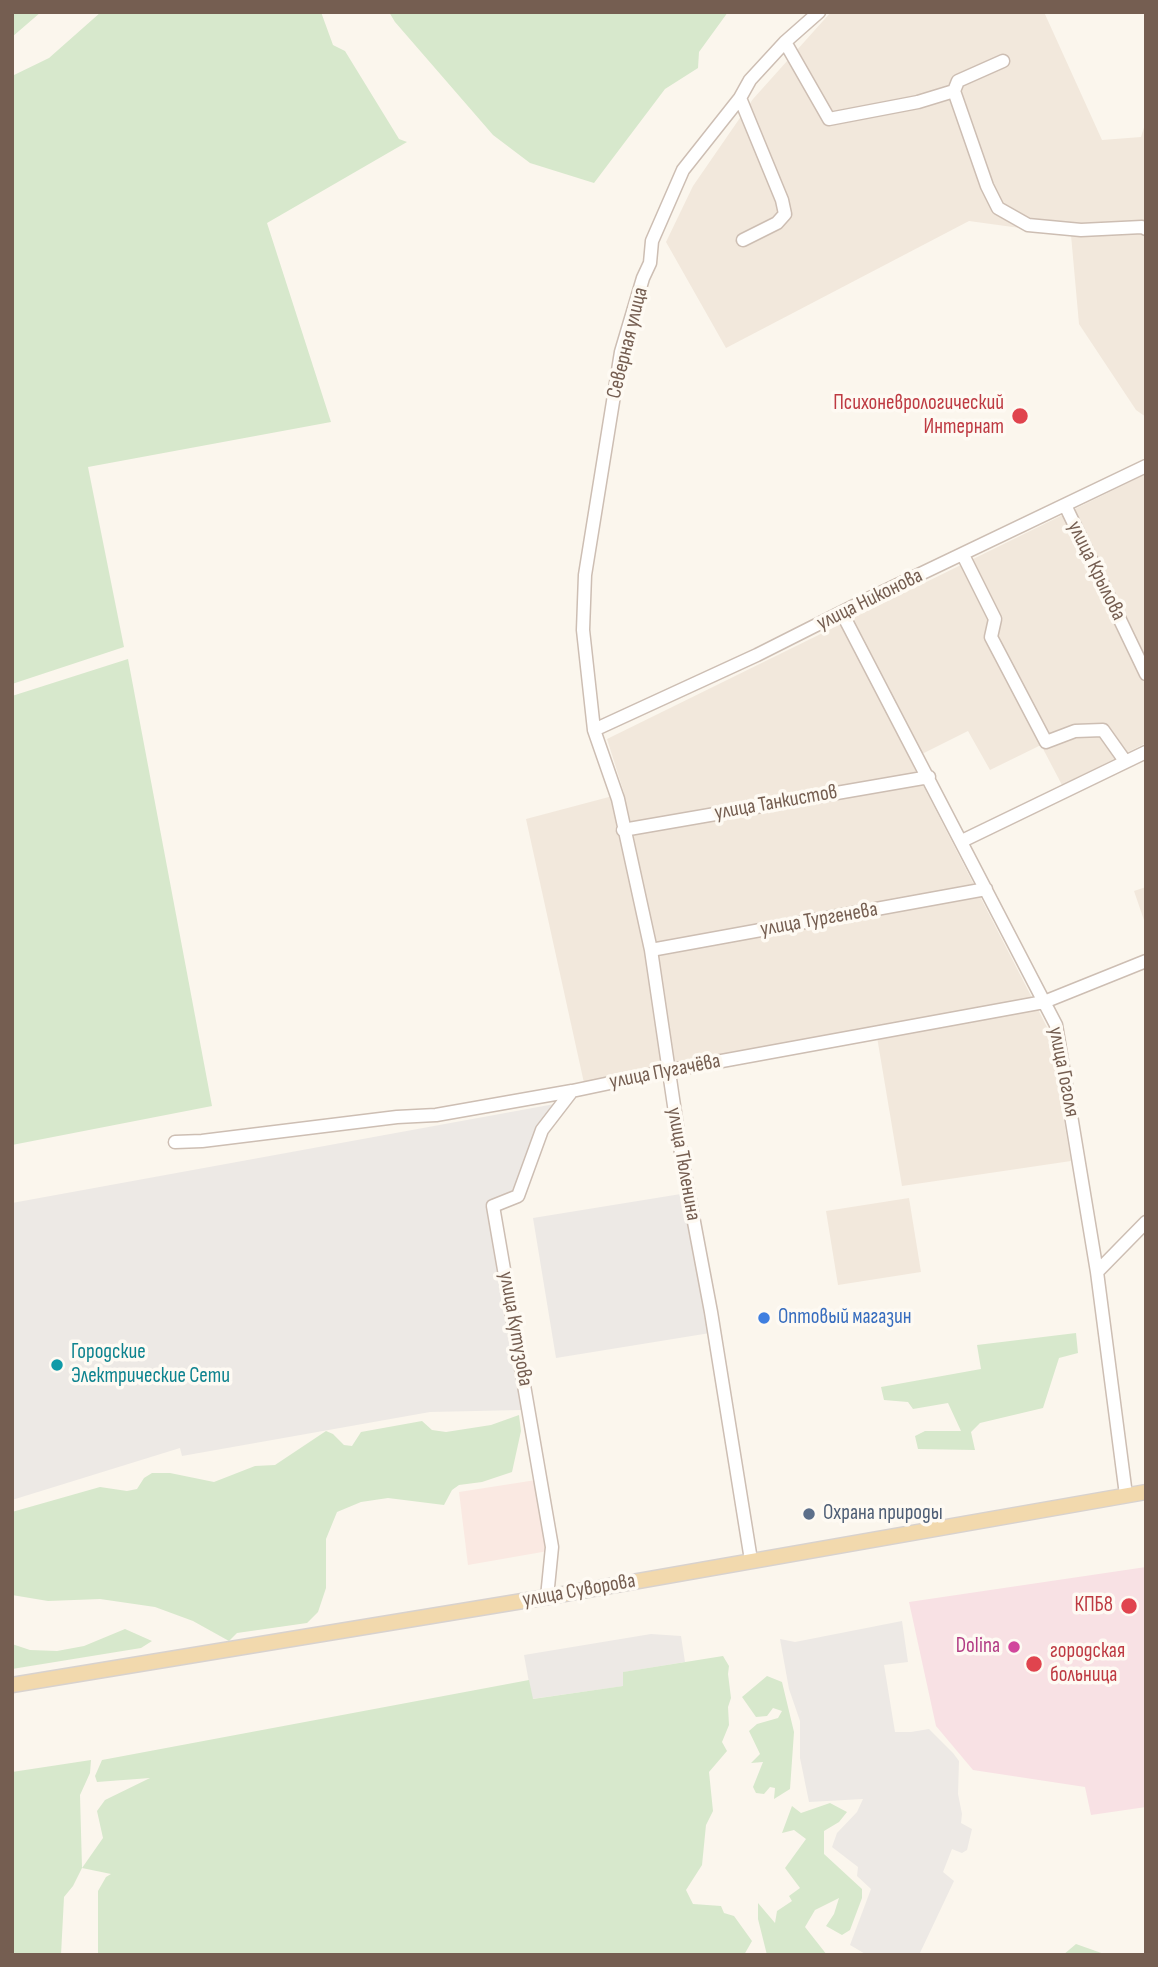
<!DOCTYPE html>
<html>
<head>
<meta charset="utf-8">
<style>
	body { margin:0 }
	#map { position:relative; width:1158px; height:1967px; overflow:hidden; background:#fbf6ed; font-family:"Sofia Sans Condensed",sans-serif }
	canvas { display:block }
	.frame { position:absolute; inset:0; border:14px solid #755e51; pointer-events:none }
</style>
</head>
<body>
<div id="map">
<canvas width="1158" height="1967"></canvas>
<div class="frame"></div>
</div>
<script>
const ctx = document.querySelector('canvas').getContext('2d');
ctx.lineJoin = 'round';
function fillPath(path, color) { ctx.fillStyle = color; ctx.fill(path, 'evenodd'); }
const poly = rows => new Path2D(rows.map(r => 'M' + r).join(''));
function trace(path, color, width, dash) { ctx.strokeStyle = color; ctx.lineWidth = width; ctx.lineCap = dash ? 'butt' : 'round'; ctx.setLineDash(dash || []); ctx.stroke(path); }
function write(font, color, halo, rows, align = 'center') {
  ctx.font = font + ' "Sofia Sans Condensed",sans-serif'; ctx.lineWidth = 7; ctx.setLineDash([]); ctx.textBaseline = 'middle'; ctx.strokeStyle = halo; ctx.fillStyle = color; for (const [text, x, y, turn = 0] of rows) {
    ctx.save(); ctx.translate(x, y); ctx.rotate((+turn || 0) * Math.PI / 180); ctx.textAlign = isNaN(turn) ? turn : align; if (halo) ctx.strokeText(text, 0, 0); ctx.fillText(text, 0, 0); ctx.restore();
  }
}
fillPath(poly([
	[831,12,1044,12,1102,140,1141,137,1146,121,1146,417,1136,410,1079,324,1071,235,969,221,726,348,666,242,693,186,753,99],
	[1146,474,1146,743,1062,785,1041,745,990,770,968,731,910,760,1048,1029,1071,1161,902,1186,876,1031,584,1083,526,819,624,793,607,739],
	[1146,887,1146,926,1134,891],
	[909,1198,921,1272,838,1285,826,1211]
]), '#f2e8dc');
fillPath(poly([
	[536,1480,548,1551,468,1565,459,1492]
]), '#fae9e2');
fillPath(poly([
	[560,1103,517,1192,487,1203,524,1405,521,1410,430,1412,182,1456,180,1448,12,1500,12,1203],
	[687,1193,710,1333,556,1358,533,1218],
	[902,1621,908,1662,884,1665,895,1732,911,1732,929,1729,953,1753,959,1761,958,1794,962,1814,961,1823,972,1829,967,1850,962,1853,952,1849,943,1872,954,1881,919,1955,867,1955,850,1945,871,1889,857,1876,858,1867,832,1847,837,1833,857,1812,863,1799,809,1802,800,1758,800,1721,789,1689,780,1639,795,1642],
	[651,1634,681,1636,685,1662,624,1672,624,1686,532,1699,524,1655]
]), '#ede9e5');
fillPath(poly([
	[1146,1567,1146,1807,1091,1815,1085,1787,973,1770,936,1726,909,1602]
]), '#f8e1e4');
fillPath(poly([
	[12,12,41,12,12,37],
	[101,12,321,12,333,45,345,51,399,139,407,142,267,223,331,422,88,467,124,647,12,684,12,76,49,58],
	[389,12,728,12,699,52,698,68,665,89,594,183,530,163,493,135,395,22],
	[128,659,212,1106,12,1145,12,696],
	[1076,1333,1078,1353,1059,1358,1043,1408,980,1423,971,1432,975,1450,918,1449,915,1436,925,1431,961,1431,948,1403,913,1409,908,1402,884,1400,881,1387,981,1369,977,1345],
	[519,1415,521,1431,512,1472,482,1482,459,1485,452,1490,444,1505,388,1498,361,1502,337,1512,326,1539,326,1588,318,1612,307,1623,237,1633,229,1641,193,1621,155,1607,100,1599,48,1601,12,1595,12,1512,100,1487,127,1491,137,1489,144,1478,152,1473,170,1473,214,1482,255,1466,275,1465,326,1431,333,1434,344,1445,352,1446,361,1432,422,1421,432,1430,446,1432,491,1425],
	[125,1629,152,1641,141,1648,12,1669,12,1644,30,1650,57,1651,84,1646],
	[723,1656,729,1666,728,1674,731,1698,728,1707,729,1725,722,1742,727,1751,709,1772,713,1811,706,1825,702,1865,686,1890,693,1904,721,1906,724,1913,734,1916,752,1941,744,1955,98,1955,98,1891,106,1877,111,1874,82,1868,73,1886,64,1897,61,1955,12,1955,12,1772,91,1760,90,1773,80,1795,82,1868,103,1838,97,1811,105,1800,150,1778,97,1782,95,1776,102,1760,529,1680,533,1699,623,1686,623,1672],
	[767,1676,782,1682,794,1732,790,1789,774,1799,775,1788,770,1787,764,1794,756,1793,753,1787,763,1762,751,1763,760,1754,749,1731,757,1724,778,1718,782,1711,773,1708,767,1716,756,1717,742,1697],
	[830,1803,847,1812,839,1822,824,1831,824,1854,862,1889,862,1898,850,1930,842,1935,826,1926,834,1914,839,1898,815,1910,805,1927,827,1955,767,1955,758,1919,758,1903,775,1923,777,1911,792,1901,789,1896,800,1888,785,1868,806,1839,794,1830,782,1833,792,1806,801,1813],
	[1076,1944,1107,1955,1063,1955]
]), '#d7e8cc');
trace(poly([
	[1146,1935,1146,1945]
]), '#aacdd4', 2.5);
const minor = poly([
	[785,42,829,119,918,102,954,91,987,186,998,208,1028,225,1081,230,1142,227,1146,229],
	[954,91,958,81,1003,61],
	[740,98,782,200,785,214,777,223,743,240],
	[1065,505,1146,674],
	[963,555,995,619,991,637,1046,742,1075,731,1103,730,1125,761],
	[842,613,1056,1025,1097,1272,1126,1495],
	[594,730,757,655,866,600,1146,466],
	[623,830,929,777],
	[962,841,1146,752],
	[651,950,986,889],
	[175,1142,202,1141,397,1117,436,1115,572,1091,667,1071,1044,1002,1146,961],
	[1097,1272,1146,1222],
	[751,1560,711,1312,681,1153,651,950,618,799,594,730,583,630,585,575,621,352,643,278,650,263,652,241,683,170,740,98,750,80,785,42,819,12],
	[547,1597,552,1547,493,1206,518,1196,542,1130,572,1091]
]);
const major = poly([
	[12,1685,547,1597,1146,1492]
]);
trace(minor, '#cdbeb3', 15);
trace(major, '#d8d2ce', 17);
trace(minor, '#fff', 12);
trace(major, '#f2d9ad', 14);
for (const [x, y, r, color] of [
	[1020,416,9,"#e0444e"],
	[764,1318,7,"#3f7fe0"],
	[57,1365,7,"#0f9aa8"],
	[809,1514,7,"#5c6f8a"],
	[1129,1606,9,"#e0444e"],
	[1014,1647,7,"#d1479c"],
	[1034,1664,9,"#e0444e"]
]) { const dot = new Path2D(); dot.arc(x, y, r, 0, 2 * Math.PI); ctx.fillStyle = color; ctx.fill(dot); trace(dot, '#fefaf3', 2.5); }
write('21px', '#755e51', '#fefaf3', [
	["Северная улица",628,343,-76],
	["улица Крылова",1096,571,64],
	["улица Никонова",870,600,-26],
	["улица Танкистов",776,803,-10],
	["улица Тургенева",819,920,-10],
	["улица Пугачёва",665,1072,-11],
	["улица Гоголя",1063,1072,79],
	["улица Тюленина",683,1164,80],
	["улица Кутузова",515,1329,80],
	["улица Суворова",579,1591,-10]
]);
write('21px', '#be3a42', '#fefaf3', [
	["Психоневрологический",1004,404],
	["Интернат",1004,428],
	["КПБ8",1113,1606],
	["городская",1050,1652,"left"],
	["больница",1050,1676,"left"]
], 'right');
write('21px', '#366cbe', '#fefaf3', [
	["Оптовый магазин",778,1318]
], 'left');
write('21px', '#0d838f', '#fefaf3', [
	["Городские",71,1353],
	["Электрические Сети",71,1377]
], 'left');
write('21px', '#4e5e75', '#fefaf3', [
	["Охрана природы",823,1514]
], 'left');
write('21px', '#b23c85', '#fefaf3', [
	["Dolina",1000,1647]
], 'right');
</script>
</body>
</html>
